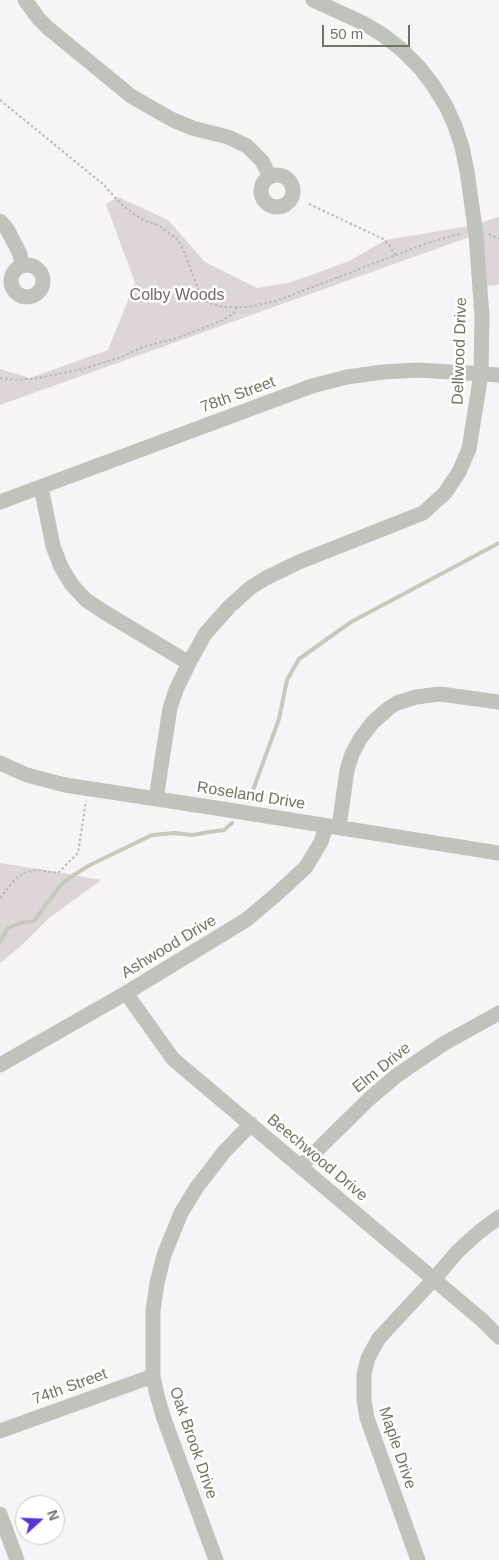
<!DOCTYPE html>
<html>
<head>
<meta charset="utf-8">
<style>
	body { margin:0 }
	#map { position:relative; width:499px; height:1560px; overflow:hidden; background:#f6f4f6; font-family:Helvetica,sans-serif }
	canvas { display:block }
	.north { position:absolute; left:15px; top:1495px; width:50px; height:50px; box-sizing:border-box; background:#fff; border:1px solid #c5c9bf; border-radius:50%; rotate:70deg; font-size:14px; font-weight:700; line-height:20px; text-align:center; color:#6d775f }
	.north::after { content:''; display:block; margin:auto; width:18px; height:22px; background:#5935d5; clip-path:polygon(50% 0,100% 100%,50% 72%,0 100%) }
	.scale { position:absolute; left:322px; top:25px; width:88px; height:22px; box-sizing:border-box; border:2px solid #6d775f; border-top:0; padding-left:6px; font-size:15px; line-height:18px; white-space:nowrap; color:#6d775f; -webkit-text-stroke:4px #fff; paint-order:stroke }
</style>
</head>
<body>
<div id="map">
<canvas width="499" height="1560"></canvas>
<div class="north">N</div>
<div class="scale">50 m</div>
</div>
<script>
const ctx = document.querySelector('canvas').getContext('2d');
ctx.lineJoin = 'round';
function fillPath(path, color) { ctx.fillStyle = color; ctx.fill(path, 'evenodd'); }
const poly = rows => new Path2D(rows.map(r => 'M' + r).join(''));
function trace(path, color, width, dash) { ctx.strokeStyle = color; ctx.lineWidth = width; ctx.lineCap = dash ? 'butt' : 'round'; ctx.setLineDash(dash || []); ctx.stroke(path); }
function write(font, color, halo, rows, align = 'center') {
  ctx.font = font + ' Helvetica,sans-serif'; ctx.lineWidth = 5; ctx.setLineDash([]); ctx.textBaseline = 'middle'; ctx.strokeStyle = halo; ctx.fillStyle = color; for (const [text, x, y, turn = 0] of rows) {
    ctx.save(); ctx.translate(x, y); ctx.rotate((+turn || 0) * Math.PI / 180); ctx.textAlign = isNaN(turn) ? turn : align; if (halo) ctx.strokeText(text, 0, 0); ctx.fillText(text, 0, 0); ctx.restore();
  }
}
fillPath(poly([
	[118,197,168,220,205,262,257,288,288,283,309,276,349,261,386,240,474,225,499,217,499,285,480,286,475,235,0,405,0,369,30,378,108,350,135,283,106,204],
	[0,863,45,870,101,880,48,919,21,946,0,963]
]), '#ddd5d8');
trace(poly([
	[249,801,279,719,287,680,299,659,351,622,499,543],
	[0,942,8,928,20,923,34,921,59,887,69,878,90,865,152,835,175,833,192,835,209,832,224,830,232,823]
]), '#c6cabc', 4);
trace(poly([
	[0,100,104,185,120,203,135,215,145,221,158,225,177,239,183,249,199,291,204,299,212,304,223,307,248,307,276,301,422,245,462,233],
	[309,204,383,239,389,245,395,255],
	[489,234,499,239],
	[0,378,18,380,39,378,83,369,121,357,146,346,174,339,219,322,233,314,237,307],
	[0,898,16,878,24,873,36,870,58,873,78,853,86,801]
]), '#b8bab4', 2, [2.5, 2.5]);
trace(poly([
	[25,0,39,19,48,28,131,96,171,119,192,128,228,137,247,146,262,161,270,177],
	'261 191a16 16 0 1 1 32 0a16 16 0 1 1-32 0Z',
	[0,221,7,229,20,254,22,266],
	'11 281a16 16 0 1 1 32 0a16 16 0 1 1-32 0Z',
	[41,487,53,546,61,567,72,585,86,600,104,612,189,663],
	[0,502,312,386,347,377,383,372,418,370,499,375],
	[0,763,27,775,65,785,216,808,499,853],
	[156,799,170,708,176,690,189,663,205,634,229,607,250,588,266,578,299,562,423,513,445,493,459,472,469,449,481,374,482,316,476,235,467,171,462,147,455,126,446,106,433,85,419,67,402,50,383,35,363,23,313,0],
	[339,827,347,770,352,754,360,739,373,722,389,708,397,703,416,697,440,694,499,702],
	[126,993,173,1059,482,1320,499,1337],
	[0,1065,126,993,246,920,278,893,306,867,321,842,326,826],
	[301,1166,369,1099,396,1076,443,1044,499,1013],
	[0,1431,153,1376],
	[0,1514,17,1560],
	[216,1560,164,1419,157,1395,153,1376,153,1311,157,1283,164,1255,181,1213,197,1187,224,1152,251,1124],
	[418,1560,367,1418,364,1400,364,1374,368,1358,379,1338,434,1279,458,1251,479,1232,499,1217]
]), '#c0c3bb', 15);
write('16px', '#7a666a', '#fff', [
	["Colby Woods",177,296]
]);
write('16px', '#6d775f', '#fff', [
	["Dellwood Drive",460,351,-88],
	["78th Street",238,395,-20],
	["Roseland Drive",251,796,9],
	["Ashwood Drive",169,947,-31],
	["Elm Drive",382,1068,-39],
	["Beechwood Drive",317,1158,40],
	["74th Street",70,1387,-20],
	["Oak Brook Drive",193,1443,71],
	["Maple Drive",397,1448,71]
]);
</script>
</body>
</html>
